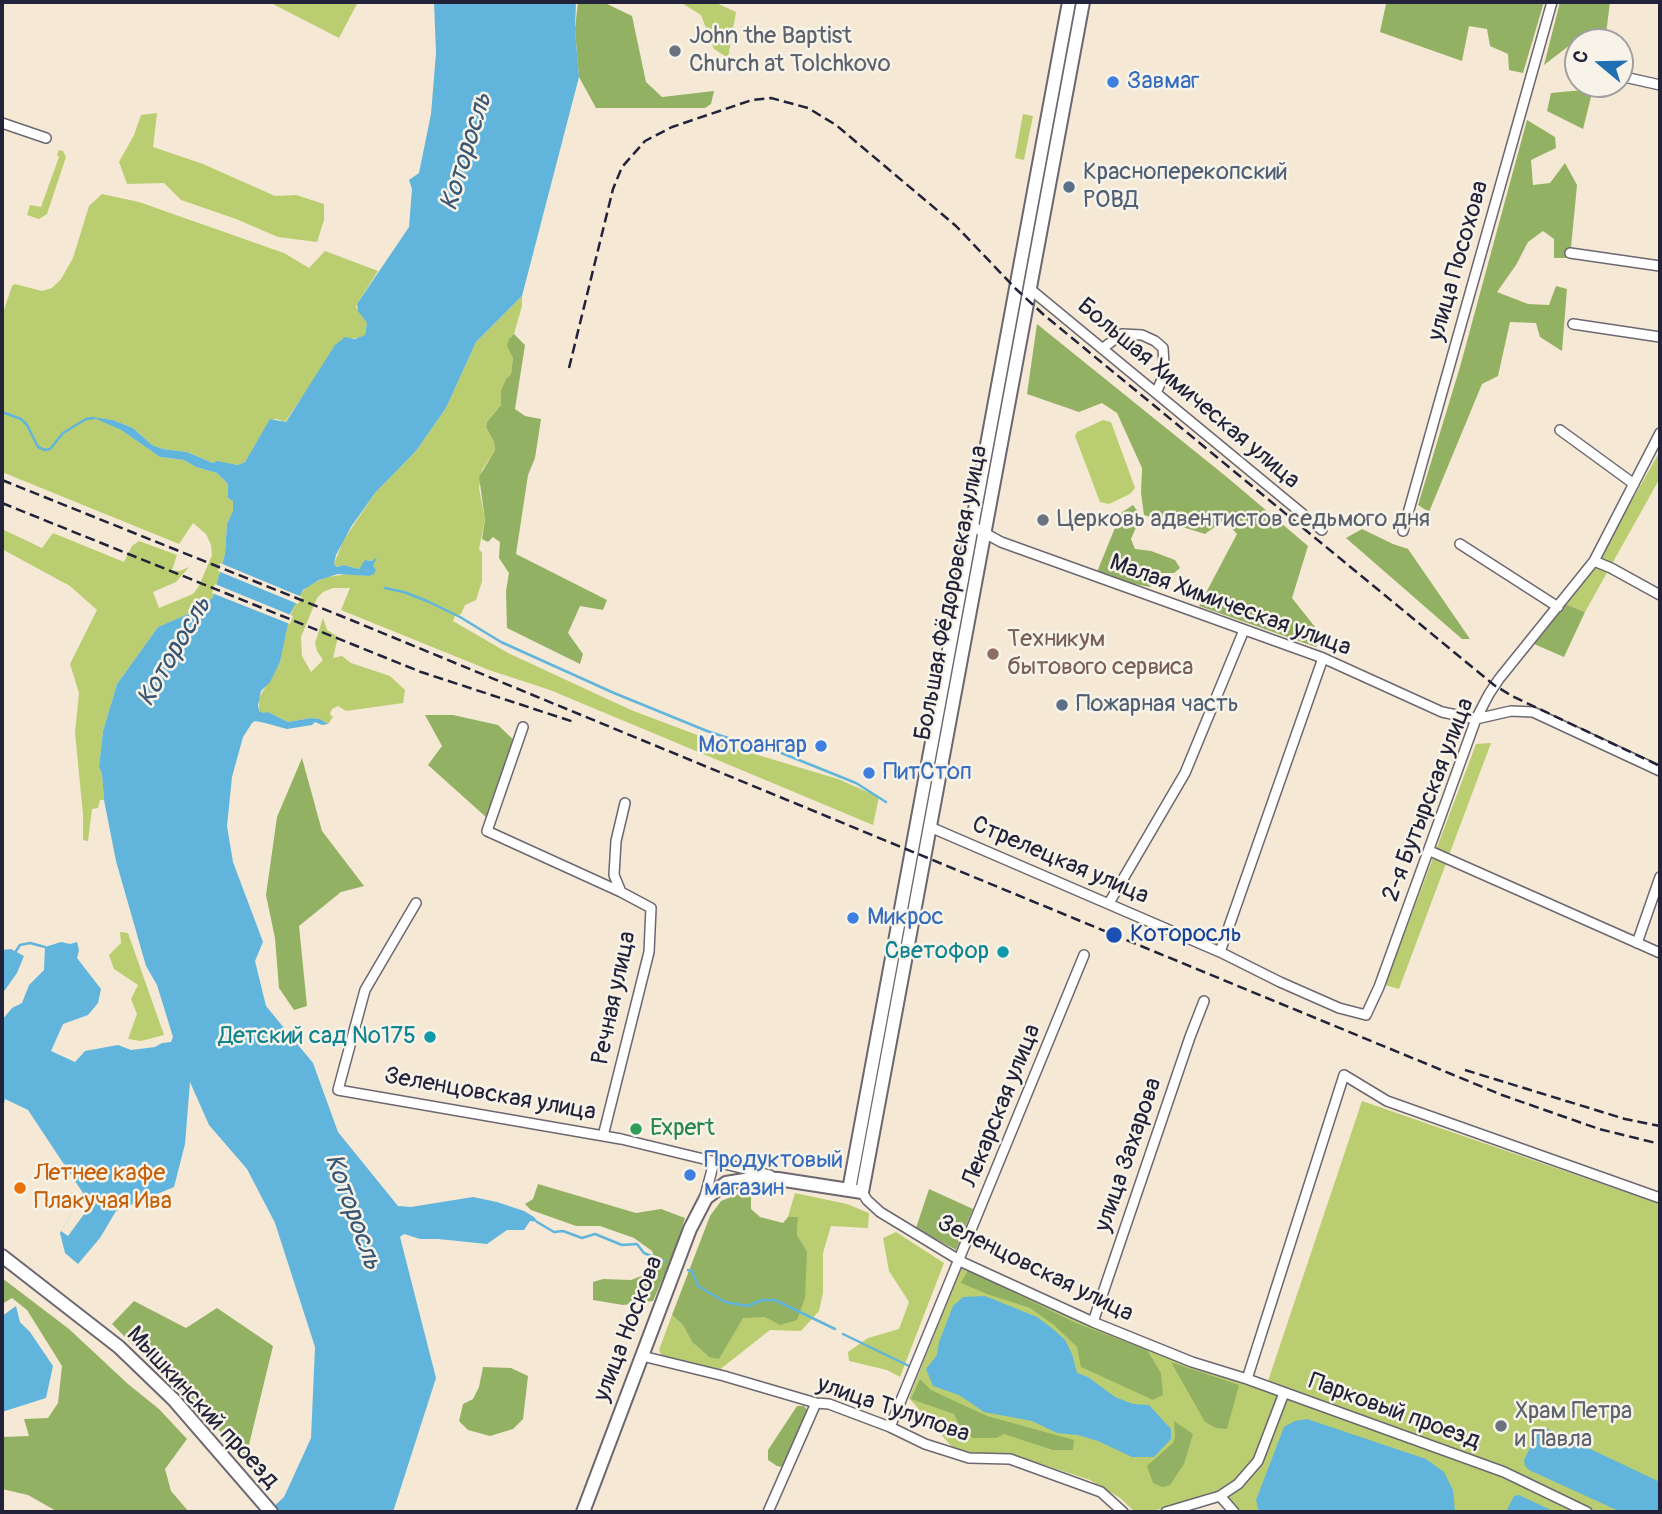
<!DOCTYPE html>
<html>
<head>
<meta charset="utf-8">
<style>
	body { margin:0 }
	#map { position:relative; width:1662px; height:1514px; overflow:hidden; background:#f5e8d4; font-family:Pangolin,sans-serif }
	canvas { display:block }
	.frame { position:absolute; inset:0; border:4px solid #22223b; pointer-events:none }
	.north { position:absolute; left:1564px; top:28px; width:70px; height:70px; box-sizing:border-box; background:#f7f3e8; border:2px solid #a29fa3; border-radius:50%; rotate:289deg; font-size:19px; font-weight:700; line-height:28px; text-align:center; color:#22223b }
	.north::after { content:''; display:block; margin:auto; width:24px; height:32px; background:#1f6fb2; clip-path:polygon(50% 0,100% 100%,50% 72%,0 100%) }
</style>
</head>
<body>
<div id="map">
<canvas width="1662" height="1514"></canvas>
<div class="frame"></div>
<div class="north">С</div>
</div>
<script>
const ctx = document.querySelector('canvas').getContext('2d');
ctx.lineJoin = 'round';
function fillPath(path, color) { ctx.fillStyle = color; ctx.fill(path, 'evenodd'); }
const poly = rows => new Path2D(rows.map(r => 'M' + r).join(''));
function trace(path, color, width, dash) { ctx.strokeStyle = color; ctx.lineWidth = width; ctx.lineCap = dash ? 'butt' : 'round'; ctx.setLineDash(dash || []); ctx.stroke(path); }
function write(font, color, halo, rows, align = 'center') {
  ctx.font = font + ' Pangolin,sans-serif'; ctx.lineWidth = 5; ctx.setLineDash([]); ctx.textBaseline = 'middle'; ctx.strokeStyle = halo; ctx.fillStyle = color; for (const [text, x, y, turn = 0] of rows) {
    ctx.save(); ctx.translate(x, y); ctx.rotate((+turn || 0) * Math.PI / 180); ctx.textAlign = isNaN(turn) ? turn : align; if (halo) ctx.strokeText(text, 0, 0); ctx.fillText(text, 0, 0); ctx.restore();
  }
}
fillPath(poly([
	[269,2,358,2,339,38],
	[680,2,714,2,736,12,728,58,714,49,701,15],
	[157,113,153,147,203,164,275,196,296,195,324,204,324,220,317,242,278,237,236,219,181,200,164,183,127,184,119,162,134,135,141,115],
	[1023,114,1033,116,1024,160,1015,158],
	[1052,125,1055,125,1024,293,1021,290],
	[59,150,63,151,66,157,47,214,39,219,27,215,30,205,41,207,59,157,57,155],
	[102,194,139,202,284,253,309,268,325,251,378,271,357,304,356,307,367,323,365,335,359,338,342,339,285,422,277,419,270,420,245,462,239,465,217,462,213,463,187,452,163,449,152,445,133,428,113,420,96,418,121,430,160,457,184,460,196,467,217,473,228,484,228,498,233,501,233,511,227,524,225,554,213,597,202,608,158,627,117,684,103,731,99,767,102,774,104,800,100,800,98,808,92,809,88,841,83,840,83,814,75,733,79,693,70,664,97,610,70,586,2,549,2,529,42,548,53,533,124,562,132,546,139,541,177,555,172,570,180,571,189,567,176,582,153,592,159,608,193,594,199,586,212,555,211,545,206,534,193,523,179,544,2,472,2,316,12,286,15,284,42,291,52,288,61,279,73,258,89,206],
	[522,296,522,306,514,334,509,339,513,358,511,374,506,379,501,390,501,405,487,422,486,427,494,442,495,450,482,470,479,488,485,519,479,549,482,553,482,581,476,600,465,605,461,614,455,616,453,621,508,653,631,710,721,744,838,779,879,797,873,825,550,690,489,670,341,610,350,588,333,588,323,592,317,598,301,637,302,656,311,672,323,660,317,651,315,643,323,618,327,630,338,637,333,658,342,656,351,663,390,676,405,690,403,703,346,711,338,706,332,709,330,714,333,717,328,724,320,719,311,718,288,722,268,712,263,714,259,711,259,698,280,662,287,624,298,596,308,586,326,577,349,574,369,576,374,569,372,561,367,560,359,569,344,565,337,567,334,564,343,541,375,493,416,451,446,408,476,342],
	[1020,297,1023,300,983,514,979,514],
	[1103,420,1111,422,1135,488,1130,494,1109,504,1100,502,1075,436,1077,432],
	[1660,451,1660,478,1585,612,1565,604,1597,562],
	[947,689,950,690,862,1168,858,1167],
	[1491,743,1399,989,1385,985,1476,744],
	[120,932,128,933,164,1035,141,1041,128,1039,137,1014,131,999,138,985,114,969,109,955,121,943],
	[1362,1101,1660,1204,1660,1512,1229,1512,1210,1497,1148,1512,1135,1512,1120,1498,1090,1480,1008,1453,973,1453,953,1448,909,1398,961,1268,1121,1336,1256,1388,1268,1381],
	[795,1193,847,1204,869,1213,868,1228,831,1226,823,1253,823,1293,819,1311,801,1331,770,1330,718,1371,662,1356,659,1350,672,1315,683,1325,692,1342,709,1357,743,1317,765,1317,807,1251,797,1235,798,1217,788,1217],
	[896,1232,944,1263,900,1377,887,1370,849,1361,848,1352,868,1338,899,1329,909,1302,889,1271,883,1238]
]), '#bace71');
fillPath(poly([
	[578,2,603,2,632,16,646,82,662,97,714,91,711,104,705,108,596,108,579,77,575,29],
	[1382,2,1544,2,1523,73,1509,70,1508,54,1490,46,1487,29,1469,26,1462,61,1380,32,1386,4],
	[1560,2,1610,2,1605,42,1581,40,1570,45,1544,65],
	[1593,89,1583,129,1547,111,1551,93],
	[1527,120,1555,137,1556,148,1531,160,1533,185,1550,183,1565,163,1577,185,1570,258,1554,258,1554,239,1543,231,1528,242,1516,265,1497,292,1528,304,1549,305,1556,286,1567,289,1562,351,1540,337,1536,323,1510,322,1498,376,1482,384,1429,512,1418,505,1460,367],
	[1037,324,1228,478,1308,546,1292,598,1323,637,1316,647,1199,606,1237,534,1224,520,1205,534,1144,515,1141,493,1142,468,1117,413,1102,403,1079,412,1027,394],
	[514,334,525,345,515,409,525,416,541,419,535,458,528,475,516,554,607,600,603,610,580,606,568,633,583,654,580,664,507,628,506,591,509,573,499,558,500,542,493,537,488,542,482,539,485,519,479,477,495,450,494,442,486,427,487,422,501,405,501,390,506,379,511,374,513,358,507,346,509,339],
	[1133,505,1141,516,1131,539,1135,549,1151,551,1175,560,1180,568,1174,573,1161,573,1150,587,1104,578,1097,572,1121,513],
	[1362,529,1393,544,1408,549,1470,639,1462,639,1346,538],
	[1565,604,1585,612,1564,657,1534,644],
	[425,715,453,715,498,725,521,747,487,818,428,765,442,746],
	[302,758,322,831,364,886,341,892,299,926,307,1006,294,1010,279,988,275,938,266,895,277,817],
	[538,1184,636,1213,661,1209,685,1218,675,1250,653,1301,623,1305,593,1300,593,1282,603,1279,631,1280,644,1275,654,1257,652,1251,634,1238,600,1226,576,1226,531,1210,525,1204,533,1199],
	[929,1189,973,1209,956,1250,916,1228],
	[744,1192,751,1196,751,1209,760,1217,783,1223,788,1217,798,1217,797,1235,807,1251,805,1298,797,1320,780,1325,765,1317,743,1318,719,1359,709,1357,692,1342,683,1325,672,1315,710,1216,721,1201],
	[968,1270,1076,1323,1147,1350,1161,1373,1163,1395,1153,1400,1081,1367,1077,1347,1054,1325,1030,1308,987,1294,961,1283],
	[2,1278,69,1329,128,1384,159,1409,187,1439,165,1469,171,1491,189,1512,58,1512,28,1495,2,1489,2,1437,29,1436,24,1419,48,1418,58,1403,62,1366,27,1310,12,1298,2,1304],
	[134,1301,186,1328,217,1308,273,1346,246,1457,112,1324],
	[1171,1362,1239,1385,1227,1429,1216,1428,1205,1422],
	[483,1367,511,1368,528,1376,523,1419,513,1429,490,1436,468,1430,459,1421,463,1404,473,1399,479,1387],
	[920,1379,931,1390,987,1416,1074,1440,1073,1450,1053,1450,1004,1434,996,1438,973,1438,961,1429,954,1414,911,1399],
	[797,1406,804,1406,808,1411,782,1467,777,1466,768,1460,768,1450],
	[1174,1421,1193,1434,1184,1464,1170,1485,1162,1487,1153,1483,1147,1466,1173,1443,1175,1437]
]), '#93b163');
fillPath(poly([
	[434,2,576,2,575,29,579,77,522,296,476,342,446,408,416,451,375,493,351,527,336,555,334,564,337,567,344,565,359,569,365,560,372,561,377,557,373,566,376,570,374,574,369,576,338,574,319,580,303,590,290,614,280,662,270,682,261,691,258,705,259,711,263,713,268,712,288,722,311,718,320,719,328,724,322,725,315,722,312,725,287,729,265,723,255,721,252,723,243,737,232,777,227,826,233,862,263,942,255,961,266,1006,313,1063,338,1132,398,1206,411,1207,473,1197,497,1202,524,1211,534,1217,538,1222,530,1221,524,1230,507,1230,487,1244,438,1239,420,1239,404,1234,400,1237,436,1378,393,1512,268,1512,284,1497,311,1438,315,1347,275,1223,247,1169,209,1125,190,1082,185,1144,174,1187,116,1211,100,1238,78,1264,65,1253,60,1233,83,1193,28,1110,5,1099,2,1112,2,1020,12,1008,22,1003,29,985,44,970,45,947,61,942,70,944,77,942,79,950,77,958,101,989,98,1003,88,1015,63,1024,51,1051,75,1062,85,1051,118,1045,131,1050,155,1047,162,1043,171,1042,173,1037,157,985,146,966,116,861,104,800,102,774,99,767,103,731,117,684,158,627,202,608,213,597,225,554,227,524,233,511,233,501,228,498,228,484,217,473,196,467,184,460,160,457,121,430,92,417,113,420,133,428,152,445,163,449,187,452,213,463,217,461,238,465,245,462,270,419,286,422,335,345,345,337,355,339,365,335,367,323,358,311,357,304,409,227,412,189,409,180,419,173,431,114,436,53],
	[11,949,24,956,17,973,5,990,2,991,2,950],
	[985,1296,1037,1317,1053,1329,1065,1340,1072,1354,1077,1373,1088,1377,1115,1397,1133,1404,1149,1405,1171,1429,1171,1439,1154,1457,1132,1457,1098,1441,1078,1435,1057,1433,1032,1421,984,1412,959,1395,933,1386,926,1369,937,1355,939,1342,953,1306,963,1297],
	[16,1306,20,1322,30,1332,53,1366,46,1398,2,1412,2,1316],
	[1307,1419,1426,1459,1444,1472,1453,1490,1455,1512,1259,1512,1256,1500,1284,1427,1295,1421],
	[1540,1427,1546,1428,1660,1482,1660,1512,1621,1512,1529,1470,1525,1466,1524,1460],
	[1519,1495,1555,1512,1506,1512,1514,1496]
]), '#61b5dd');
fillPath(poly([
	[220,563,302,597,298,604,218,571],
	[215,584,293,616,290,624,212,593],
	[83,1193,93,1202,68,1236,61,1231]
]), '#f5e8d4');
trace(poly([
	[2,412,21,419,27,425,38,447,45,450,50,449,63,433,86,419,94,418],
	[385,588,404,592,427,601,460,617,501,642,614,693,707,731,740,742,769,748,856,783,886,802],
	[16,951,20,945,30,943,45,947],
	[537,1222,554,1232,563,1231,582,1238,595,1234,622,1245,637,1244,644,1253,664,1261],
	[688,1270,692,1271,698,1286,725,1302,748,1306,762,1300,775,1300,835,1329],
	[843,1334,909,1366]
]), '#61b5dd', 2.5);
const street = poly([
	[1620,76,1660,85],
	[2,123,46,138],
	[1570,253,1660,266],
	[1030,289,1322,530],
	[1573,324,1660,337],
	[1103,348,1122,334,1142,335,1155,341,1163,348,1164,365,1163,377,1156,393],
	[1560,430,1634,484],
	[972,526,1001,542,1323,658,1442,712,1476,719,1511,711,1533,712,1660,771],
	[1403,531,1552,2],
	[1460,544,1558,607],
	[1594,561,1611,568,1660,595],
	[523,727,487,831,621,892],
	[930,827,1220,952,1280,982,1339,1008,1366,1015,1379,987,1476,719,1489,694,1499,679,1594,561,1660,433],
	[1430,851,1660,953],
	[416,903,365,990,338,1090,621,1139,770,1175],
	[1109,903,1185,773,1244,630],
	[1637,943,1660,877],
	[1220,952,1323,658],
	[603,1136,649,952,651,908,621,892,614,875,616,841,625,803],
	[862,1192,867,1200,880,1212,964,1263,1093,1322,1192,1362,1247,1379,1504,1472,1587,1512],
	[704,1200,714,1162],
	[1093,1322,1190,1037,1204,1001],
	[642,1356,724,1376,816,1403,829,1404,890,1427,925,1444,969,1458,1010,1459,1101,1492,1123,1512],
	[1247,1379,1344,1075,1387,1101,1660,1198],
	[890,1427,1084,955],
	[1220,1496,1234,1512],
	[768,1512,816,1403],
	[1166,1512,1220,1496,1238,1484,1258,1461,1284,1393]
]);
const secondary = poly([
	[849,1190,1069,2],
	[2,1256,119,1347,174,1400,271,1512],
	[583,1512,690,1229,706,1198,726,1183,757,1178,778,1179,862,1192,1083,2]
]);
trace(street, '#6c6771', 12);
trace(secondary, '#6c6771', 16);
trace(street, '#fff', 9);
trace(secondary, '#fff', 12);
trace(poly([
	[569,368,613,189,622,167,645,141,672,127,752,100,771,98,808,108,836,125,956,226,1016,289,1044,315,1494,685,1512,696,1660,766],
	[2,480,351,620,1502,1095,1599,1129,1660,1144],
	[2,503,421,672,574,722],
	[1465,1070,1625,1119,1660,1126]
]), '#22223b', 2.5, [10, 5]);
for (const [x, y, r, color] of [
	[675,51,7,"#6b7280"],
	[1113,82,7,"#3f7fe0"],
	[1069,187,7,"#5c6f8a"],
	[1043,520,7,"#6b7280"],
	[993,654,7,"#8d6e63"],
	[1062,705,7,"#5c6f8a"],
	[821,746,7,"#3f7fe0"],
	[869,773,7,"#3f7fe0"],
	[853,918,7,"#3f7fe0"],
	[1114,935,9,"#1a4fb4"],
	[1003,952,7,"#0f9aa8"],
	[430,1037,7,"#0f9aa8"],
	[636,1129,7,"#2e9e5b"],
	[690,1175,7,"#3f7fe0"],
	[20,1188,7,"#e8710a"],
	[1501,1426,7,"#6b7280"]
]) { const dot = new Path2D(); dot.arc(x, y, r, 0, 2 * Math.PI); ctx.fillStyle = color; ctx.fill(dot); trace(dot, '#f7f3e8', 2.5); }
write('24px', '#5b616d', '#f7f3e8', [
	["John the Baptist",689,37],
	["Church at Tolchkovo",689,65],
	["Церковь адвентистов седьмого дня",1057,520],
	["Храм Петра",1515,1412],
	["и Павла",1515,1440]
], 'left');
write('24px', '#366cbe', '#f7f3e8', [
	["Завмаг",1127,82],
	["Мотоангар",807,746,"right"],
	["ПитСтоп",883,773],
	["Микрос",867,918],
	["Продуктовый",704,1161],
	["магазин",704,1189]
], 'left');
write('24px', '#4e5e75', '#f7f3e8', [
	["Красноперекопский",1083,173],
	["РОВД",1083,201],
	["Пожарная часть",1076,705]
], 'left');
write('24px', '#22223b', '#f7f3e8', [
	["улица Посохова",1459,261,-74],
	["Большая Химическая улица",1188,394,40],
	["Большая Фёдоровская улица",952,593,-79],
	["Малая Химическая улица",1230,606,20],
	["2-я Бутырская улица",1429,800,-69],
	["Стрелецкая улица",1060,861,23],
	["Речная улица",615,998,-78],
	["Зеленцовская улица",490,1095,10],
	["Лекарская улица",1002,1106,-68],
	["улица Захарова",1129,1155,-71],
	["Зеленцовская улица",1035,1269,26],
	["улица Носкова",629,1329,-69],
	["Мышкинский проезд",202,1408,47],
	["улица Тулупова",893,1410,19],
	["Парковый проезд",1394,1412,20]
]);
write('24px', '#785e54', '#f7f3e8', [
	["Техникум",1007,640],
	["бытового сервиса",1007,668]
], 'left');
write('24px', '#164399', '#f7f3e8', [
	["Которосль",1130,935]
], 'left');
write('24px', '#0d838f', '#f7f3e8', [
	["Светофор",989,952],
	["Детский сад №175",416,1037]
], 'right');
write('24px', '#27864d', '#f7f3e8', [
	["Expert",650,1129]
], 'left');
write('24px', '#c56008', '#f7f3e8', [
	["Летнее кафе",34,1174],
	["Плакучая Ива",34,1202]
], 'left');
write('italic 26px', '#385574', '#f7f3e8', [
	["Которосль",467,152,-73],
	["Которосль",175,652,-60],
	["Которосль",352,1212,70]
]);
</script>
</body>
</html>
